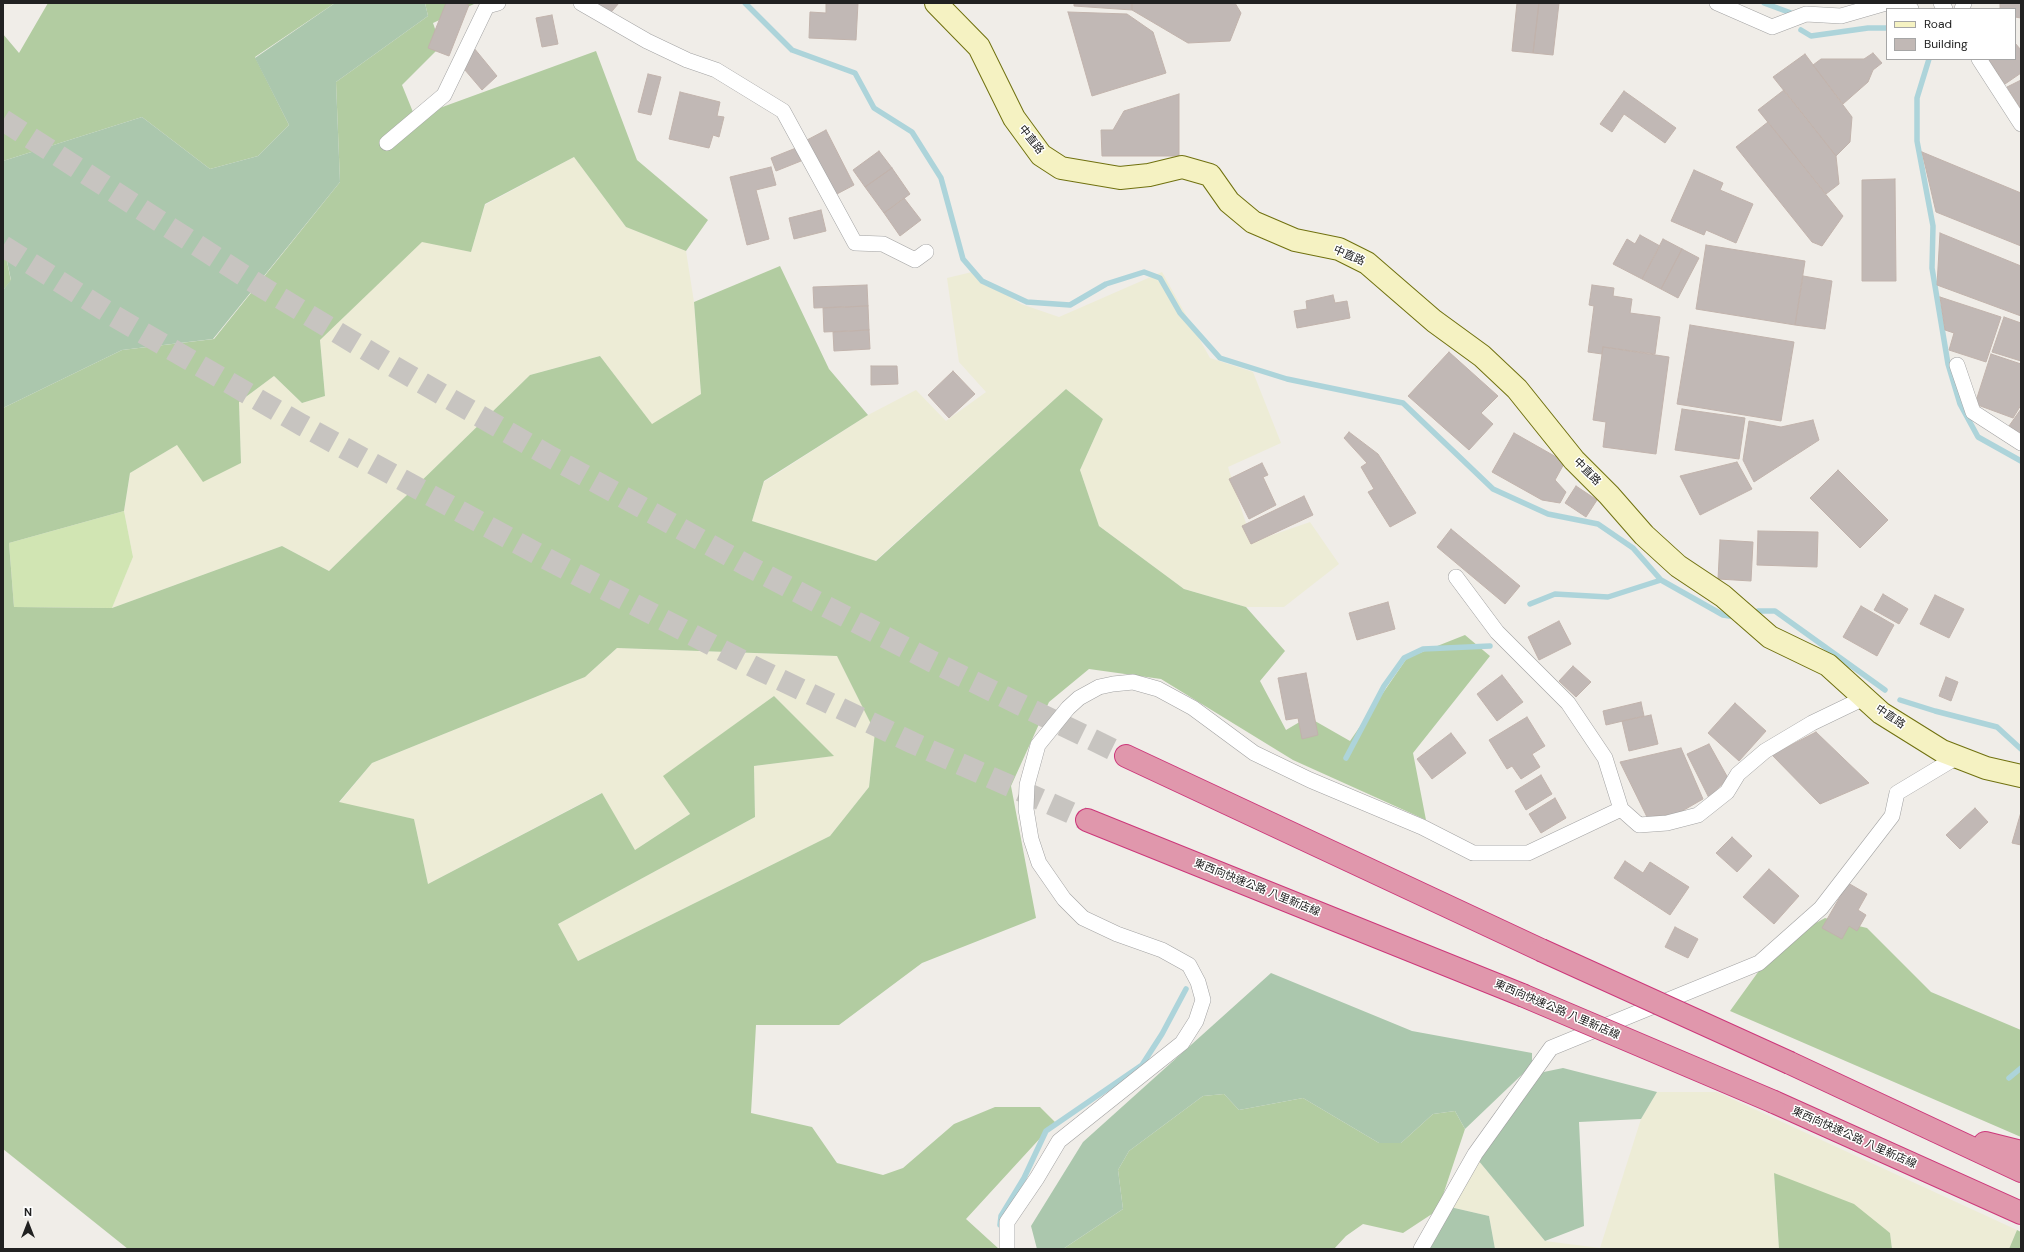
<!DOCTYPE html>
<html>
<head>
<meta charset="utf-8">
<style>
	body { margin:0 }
	#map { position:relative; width:2024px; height:1252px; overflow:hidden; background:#f0ede8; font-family:"DM Sans",sans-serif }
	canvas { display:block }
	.frame { position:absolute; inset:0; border:4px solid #212121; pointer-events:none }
	.legend { position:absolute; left:1886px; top:8px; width:130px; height:52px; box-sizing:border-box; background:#fff; border:1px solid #a6a6a6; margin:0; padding:5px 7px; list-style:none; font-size:12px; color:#212121 }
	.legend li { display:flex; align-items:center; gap:8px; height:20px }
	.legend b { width:20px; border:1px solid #a6a6a6 }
	.north { position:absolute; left:8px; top:1204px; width:40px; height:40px; -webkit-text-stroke:3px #fff; paint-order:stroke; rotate:0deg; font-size:11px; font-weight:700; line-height:16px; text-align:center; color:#212121 }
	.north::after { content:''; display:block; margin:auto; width:14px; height:18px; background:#212121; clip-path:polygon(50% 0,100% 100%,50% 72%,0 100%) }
</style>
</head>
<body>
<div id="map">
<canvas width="2024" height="1252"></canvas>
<div class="frame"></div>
<ul class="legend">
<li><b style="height:5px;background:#f5f2c2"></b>Road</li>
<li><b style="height:11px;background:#c1b8b5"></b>Building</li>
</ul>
<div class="north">N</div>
</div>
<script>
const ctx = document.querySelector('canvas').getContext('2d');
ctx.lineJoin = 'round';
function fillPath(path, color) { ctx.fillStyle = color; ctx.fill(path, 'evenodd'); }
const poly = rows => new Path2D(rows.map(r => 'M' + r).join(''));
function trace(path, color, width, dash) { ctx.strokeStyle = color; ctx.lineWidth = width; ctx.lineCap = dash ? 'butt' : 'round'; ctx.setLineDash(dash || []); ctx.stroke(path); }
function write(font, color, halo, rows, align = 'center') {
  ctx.font = font + ' "DM Sans","Noto Sans TC",sans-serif'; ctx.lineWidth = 3; ctx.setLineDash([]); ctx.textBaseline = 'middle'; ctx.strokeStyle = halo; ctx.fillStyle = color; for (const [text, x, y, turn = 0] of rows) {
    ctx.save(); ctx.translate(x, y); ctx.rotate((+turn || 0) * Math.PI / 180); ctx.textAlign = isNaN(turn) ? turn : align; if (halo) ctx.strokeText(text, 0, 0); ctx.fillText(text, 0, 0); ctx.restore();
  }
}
fillPath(poly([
	[574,157,626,227,686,251,694,302,701,394,652,425,600,356,530,375,329,571,282,546,112,608,133,557,124,511,130,473,177,445,241,463,239,402,274,376,302,403,325,396,320,340,422,241,471,252,485,205],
	[972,272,1021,304,1059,317,1162,272,1210,358,1253,372,1281,443,1228,467,1252,542,1310,522,1339,564,1284,607,1246,607,1184,589,1099,526,1080,470,1103,419,1066,389,875,561,752,521,764,482,868,415,916,390,946,421,986,392,959,362,947,278],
	[617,648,837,656,875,732,869,787,830,836,578,961,558,924,755,817,754,766,833,756,774,696,664,776,690,814,635,850,601,793,428,884,414,819,339,803,372,763,585,677],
	[1657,1092,1717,1092,2017,1230,2009,1249,1892,1249,1890,1233,1774,1173,1779,1249,1495,1249,1489,1216,1450,1207,1478,1160,1545,1241,1600,1248,1641,1119]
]), '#edecd6');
fillPath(poly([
	[124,511,133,557,112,608,14,607,9,543]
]), '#d1e5b3');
fillPath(poly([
	[48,3,335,3,255,57,289,125,258,156,210,169,142,117,3,161,3,34,19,53],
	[425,3,474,4,433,23,441,46,402,85,415,117,596,51,637,160,708,220,686,251,626,227,574,157,485,204,471,252,422,242,320,340,325,396,302,403,274,376,239,402,241,463,203,482,177,445,130,473,124,511,9,543,14,607,112,608,282,546,329,571,530,375,600,356,652,424,701,394,694,302,780,266,829,369,868,415,764,481,752,521,876,561,1066,389,1103,419,1080,470,1099,526,1184,589,1246,607,1285,651,1260,681,1286,730,1308,717,1350,741,1407,658,1465,635,1490,656,1413,753,1426,820,1293,760,1161,679,1089,669,1049,702,1011,786,1036,918,922,963,839,1025,756,1025,751,1113,812,1127,837,1163,883,1175,903,1168,954,1124,995,1107,1040,1107,1055,1122,966,1219,999,1249,128,1249,3,1149,3,408,122,350,214,339,340,182,336,82,428,16],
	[617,648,837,656,875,732,869,787,830,836,578,961,558,924,755,817,754,766,834,756,774,696,663,776,690,814,635,850,602,793,428,884,414,819,339,802,372,763,585,677],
	[3,242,11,281,3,290],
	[1825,918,1867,928,1931,992,2021,1030,2021,1137,1730,1011,1779,943],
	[1224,1094,1239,1110,1303,1098,1379,1143,1401,1143,1433,1114,1455,1111,1465,1129,1438,1210,1403,1233,1363,1224,1346,1236,1334,1249,1063,1249,1123,1209,1118,1170,1129,1151,1203,1096],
	[1774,1173,1854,1204,1890,1233,1892,1249,1779,1249],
	[2017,1230,2021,1232,2021,1249,2009,1249]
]), '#b2cca1');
fillPath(poly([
	[335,3,425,3,428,16,336,82,340,182,213,339,122,350,3,408,3,290,11,280,3,242,3,161,142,117,210,169,258,156,289,125,255,58],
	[1271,973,1412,1031,1532,1053,1532,1065,1465,1129,1455,1111,1433,1114,1401,1143,1379,1143,1303,1098,1239,1110,1224,1094,1203,1096,1129,1151,1118,1170,1123,1209,1063,1249,1037,1249,1031,1226,1083,1142],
	[1563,1068,1657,1092,1641,1119,1579,1122,1584,1226,1545,1241,1478,1160,1539,1073],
	[1450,1207,1489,1216,1495,1249,1427,1249]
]), '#abc7ad');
trace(poly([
	[745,3,792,50,855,73,874,108,912,132,941,178,963,259,982,281,1027,302,1070,305,1106,284,1144,272,1160,278,1180,313,1220,358,1287,379,1403,403,1493,489,1548,514,1598,524,1633,548,1661,580,1723,615,1736,617],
	[1764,3,1791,13],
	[1801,30,1811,36,1868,28,1887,28],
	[1929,59,1917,98,1917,141,1933,226,1932,268,1948,364,1960,404,1978,437,2021,461],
	[1530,604,1555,594,1608,597,1661,580],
	[1752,613,1758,611,1775,611,1885,690],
	[1900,700,1935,711,1997,727,2021,749],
	[1346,758,1384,686,1404,658,1423,649,1490,646],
	[2009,1078,2021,1068],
	[1000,1225,1001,1216,1024,1178,1046,1131,1142,1065,1162,1034,1186,989]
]), '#add4da', 5.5);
const building = poly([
	[446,3,464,3,469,5,449,56,428,48,446,3],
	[591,3,619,3,607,17,591,3],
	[826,3,858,3,856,40,809,38,810,12,826,13,826,3],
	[1074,3,1132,3,1132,10,1074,6,1074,3],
	[1132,3,1235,3,1241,13,1230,41,1188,43,1132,10,1132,3],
	[1517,3,1539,3,1533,53,1512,51,1517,3],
	[1539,3,1559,3,1553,55,1533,53,1539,3],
	[2000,3,2021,3,2021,18,2015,17,2015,9,2000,9,2000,3],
	[1068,12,1127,14,1153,32,1166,73,1092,96,1068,12],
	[552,15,558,44,542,47,536,18,552,15],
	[469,42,497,76,482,90,459,63,469,42],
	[2015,43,2021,50,2021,73,2005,84,1988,59,2015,59,2015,43],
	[1873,53,1882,63,1873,70,1868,82,1843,104,1813,65,1821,59,1864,59,1873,53],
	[1805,54,1852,117,1850,142,1836,156,1773,77,1805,54],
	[648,74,661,77,651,115,638,112,648,74],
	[2021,80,2021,109,2007,87,2021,80],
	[1784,90,1836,156,1839,184,1826,194,1758,110,1784,90],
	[1624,91,1676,128,1665,143,1624,114,1612,132,1600,124,1624,91],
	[680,92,720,102,717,116,724,117,719,137,713,135,709,148,669,139,680,92],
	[1179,94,1179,156,1102,156,1101,130,1113,130,1124,111,1179,94],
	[1768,122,1843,216,1822,246,1812,242,1736,147,1768,122],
	[826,130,854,185,835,195,807,140,826,130],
	[796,148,801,161,776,171,771,158,796,148],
	[879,151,892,168,865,187,853,170,879,151],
	[1922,152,2021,193,2021,246,1936,212,1922,152],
	[771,167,776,185,756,190,769,239,747,245,730,177,771,167],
	[892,168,910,194,884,213,865,187,892,168],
	[1694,170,1723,183,1720,190,1753,204,1736,243,1706,230,1704,235,1671,221,1694,170],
	[1895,179,1896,281,1862,281,1862,180,1895,179],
	[904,198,921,220,900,236,884,213,904,198],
	[821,210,826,231,794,239,789,218,821,210],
	[1940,233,2021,266,2021,316,1937,285,1940,233],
	[1640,235,1660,246,1642,279,1613,264,1627,239,1635,244,1640,235],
	[1663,239,1682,249,1661,289,1642,279,1663,239],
	[1706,245,1805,261,1795,325,1696,309,1706,245],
	[1682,249,1699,258,1678,298,1661,289,1682,249],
	[1803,276,1832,281,1825,329,1795,325,1803,276],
	[867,285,868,306,814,308,813,287,867,285],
	[1592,285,1614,288,1613,296,1632,299,1630,313,1660,317,1655,354,1603,347,1602,354,1588,352,1594,306,1589,305,1592,285],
	[1333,295,1335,303,1347,301,1350,318,1297,328,1294,311,1307,309,1306,301,1333,295],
	[1940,297,2001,317,1986,362,1949,350,1954,333,1945,330,1940,297],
	[868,306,869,330,824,332,823,308,868,306],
	[2004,317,2021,323,2021,361,1992,352,2004,317],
	[1690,325,1794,342,1781,421,1677,404,1690,325],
	[869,330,870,349,834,351,833,332,869,330],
	[1603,347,1669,357,1656,454,1603,447,1606,422,1593,420,1603,347],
	[1449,352,1498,396,1481,413,1493,424,1469,450,1408,396,1449,352],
	[1991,354,2021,364,2021,405,2013,418,1975,404,1991,354],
	[871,366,897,366,898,384,871,385,871,366],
	[953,371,975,394,949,418,928,395,953,371],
	[1682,409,1745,418,1739,459,1675,450,1682,409],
	[2021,409,2021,434,2009,426,2021,409],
	[1813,420,1819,440,1754,482,1743,460,1749,421,1781,427,1813,420],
	[1349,432,1378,454,1416,513,1390,527,1368,492,1374,489,1361,467,1367,463,1344,438,1349,432],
	[1514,433,1565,462,1555,480,1566,492,1560,503,1542,500,1492,472,1514,433],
	[1737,462,1752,489,1700,515,1680,476,1737,462],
	[1262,463,1268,475,1263,477,1276,505,1249,519,1229,479,1262,463],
	[1838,470,1888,520,1860,548,1810,498,1838,470],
	[1576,486,1597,500,1586,517,1565,503,1576,486],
	[1304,496,1313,515,1251,544,1242,526,1304,496],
	[1451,529,1520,586,1505,604,1437,547,1451,529],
	[1758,531,1818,532,1817,567,1757,565,1758,531],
	[1720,540,1753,542,1751,581,1718,579,1720,540],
	[1883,594,1908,609,1899,624,1874,610,1883,594],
	[1935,595,1964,609,1949,638,1920,624,1935,595],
	[1388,602,1395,629,1357,640,1349,613,1388,602],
	[1861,606,1894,625,1877,656,1843,637,1861,606],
	[1559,621,1571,644,1539,660,1528,637,1559,621],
	[1573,666,1591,682,1576,697,1559,681,1573,666],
	[1306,673,1318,735,1302,739,1298,718,1286,720,1278,678,1306,673],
	[1502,675,1523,702,1497,721,1477,694,1502,675],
	[1946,677,1958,682,1951,701,1939,696,1946,677],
	[1641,702,1644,716,1606,725,1603,711,1641,702],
	[1735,703,1766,731,1739,761,1708,733,1735,703],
	[1651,715,1658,744,1629,751,1622,721,1651,715],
	[1527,717,1545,746,1532,754,1540,767,1521,779,1512,766,1507,769,1489,740,1527,717],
	[1816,732,1869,783,1820,804,1772,755,1816,732],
	[1451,733,1466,753,1432,779,1417,759,1451,733],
	[1709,744,1728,778,1709,798,1687,754,1709,744],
	[1681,748,1703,799,1677,814,1647,817,1620,762,1681,748],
	[1541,775,1552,794,1526,810,1515,791,1541,775],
	[1555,798,1566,818,1541,833,1529,814,1555,798],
	[1975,808,1988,822,1960,849,1946,835,1975,808],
	[2021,812,2021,845,2012,843,2021,812],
	[1732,837,1752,856,1737,872,1716,853,1732,837],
	[1625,861,1643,873,1650,862,1689,887,1670,915,1614,878,1625,861],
	[1769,869,1799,896,1774,924,1743,897,1769,869],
	[1848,883,1867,894,1858,910,1866,915,1857,931,1849,926,1842,939,1822,928,1848,883],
	[1675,927,1698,939,1688,958,1665,947,1675,927]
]);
fillPath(building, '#c1b8b5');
trace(building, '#c1b3ac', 1);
trace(poly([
	[3,120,257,284,393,366,549,456,748,566,931,661,1126,756],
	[3,246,114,316,302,425,547,559,760,670,913,743,1087,820]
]), '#c7c4c0', 22, [22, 11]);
const street = poly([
	[581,3,647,41,687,60,716,70,783,111,855,243,883,244,915,260,926,252],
	[1717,3,1772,27,1806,14,1841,16,1886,3],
	[1886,3,1911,9],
	[1941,3,1945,9],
	[1962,9,1964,3],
	[1979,59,2021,124],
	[387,143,444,95,487,6,498,3],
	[1957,365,1973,412,2021,443],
	[1456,577,1497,632,1568,703,1605,758,1621,809,1639,825,1667,823,1698,815,1727,792,1738,774,1765,751,1812,723,1864,698],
	[1007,1249,1007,1222,1037,1178,1059,1141,1182,1043,1196,1021,1203,1000,1198,982,1189,965,1162,950,1117,934,1083,918,1064,899,1039,863,1031,839,1026,809,1027,785,1038,745,1068,708,1079,698,1099,687,1113,684,1133,682,1158,689,1193,708,1254,753,1310,780,1422,827,1473,853,1528,853,1621,809],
	[1421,1249,1475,1154,1551,1048,1759,963,1821,908,1892,816,1897,793,1957,757,1964,760]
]);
const secondary = poly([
	[936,3,979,47,1014,118,1041,155,1061,168,1120,178,1149,175,1182,167,1210,175,1229,202,1253,222,1295,240,1339,249,1367,263,1434,321,1482,356,1517,389,1574,460,1609,495,1644,535,1678,566,1723,596,1770,637,1828,665,1881,713,1942,751,1986,768,2021,776]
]);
const highway = poly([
	[1126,756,1541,950],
	[1087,820,1522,995],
	[1790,1063,2021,1171],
	[1774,1102,2021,1213],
	[1985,1143,2021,1152]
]);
trace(street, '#a2a2a2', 16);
trace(secondary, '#70710f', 24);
trace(highway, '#cc377a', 24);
trace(street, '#fff', 15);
trace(secondary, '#f5f2c2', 22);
trace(highway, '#e097ac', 22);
const highwayBridge = poly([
	[1541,950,1790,1063],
	[1522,995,1774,1102]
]);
trace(highwayBridge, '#cc377a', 24, []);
trace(highwayBridge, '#e097ac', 22);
write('11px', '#212121', '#fff', [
	["中直路",1031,140,52],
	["中直路",1349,256,24],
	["中直路",1587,472,45],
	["中直路",1890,717,34],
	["東西向快速公路 八里新店線",1257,888,22],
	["東西向快速公路 八里新店線",1557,1010,23],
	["東西向快速公路 八里新店線",1854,1138,24]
]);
</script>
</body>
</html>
